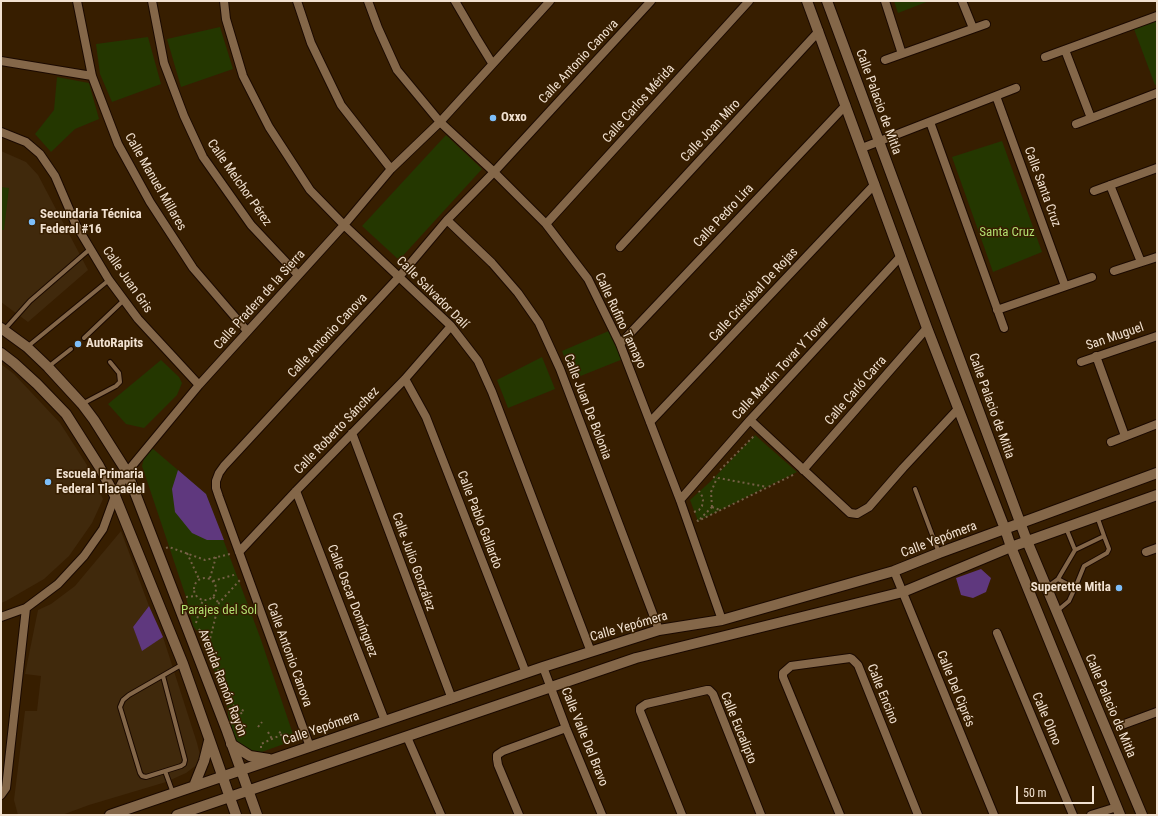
<!DOCTYPE html>
<html>
<head>
<meta charset="utf-8">
<style>
	body { margin:0 }
	#map { position:relative; width:1158px; height:816px; overflow:hidden; background:#371e00; font-family:"Roboto Condensed",sans-serif }
	canvas { display:block }
	.frame { position:absolute; inset:0; border:2px solid #f1e1d0; pointer-events:none }
	.scale { position:absolute; left:1016px; top:786px; width:78px; height:18px; box-sizing:border-box; border:2px solid #f1e1d0; border-top:0; padding-left:5px; font-size:12px; line-height:14px; white-space:nowrap; color:#f1e1d0; -webkit-text-stroke:3px #371e00; paint-order:stroke }
</style>
</head>
<body>
<div id="map">
<canvas width="1158" height="816"></canvas>
<div class="frame"></div>
<div class="scale">50 m</div>
</div>
<script>
const ctx = document.querySelector('canvas').getContext('2d');
ctx.lineJoin = 'round';
function fillPath(path, color) { ctx.fillStyle = color; ctx.fill(path, 'evenodd'); }
const poly = rows => new Path2D(rows.map(r => 'M' + r).join(''));
function trace(path, color, width, dash) { ctx.strokeStyle = color; ctx.lineWidth = width; ctx.lineCap = dash ? 'butt' : 'round'; ctx.setLineDash(dash || []); ctx.stroke(path); }
function write(font, color, halo, rows, align = 'center') {
  ctx.font = font + ' "Roboto Condensed",sans-serif'; ctx.lineWidth = 3; ctx.setLineDash([]); ctx.textBaseline = 'middle'; ctx.strokeStyle = halo; ctx.fillStyle = color; for (const [text, x, y, turn = 0] of rows) {
    ctx.save(); ctx.translate(x, y); ctx.rotate((+turn || 0) * Math.PI / 180); ctx.textAlign = isNaN(turn) ? turn : align; if (halo) ctx.strokeText(text, 0, 0); ctx.fillText(text, 0, 0); ctx.restore();
  }
}
fillPath(poly([
	[1,151,26,162,38,175,88,270,28,322,1,302],
	[1,364,14,374,60,423,87,465,103,499,92,523,69,556,44,579,6,601,1,603],
	[121,531,149,606,133,627,142,650,163,637,197,743,200,755,198,764,186,773,166,782,89,805,62,815,18,815,14,800,25,711,37,711,41,676,25,674,38,610,51,604,75,586]
]), '#40290c');
fillPath(poly([
	[894,1,929,1,898,13],
	[1157,21,1157,84,1155,85,1134,29],
	[220,27,233,69,181,87,167,39],
	[148,37,161,84,112,102,100,74,96,44],
	[57,77,89,83,99,119,75,129,51,152,35,134,54,110],
	[446,135,482,169,399,260,362,226],
	[1002,141,1042,252,993,272,952,157],
	[1,187,9,188,4,230,1,230],
	[611,330,623,359,573,379,562,351],
	[542,357,555,389,508,408,497,380],
	[161,360,179,377,182,383,177,395,144,428,126,424,108,404],
	[755,435,797,472,698,521,690,500,711,481],
	[152,448,206,494,260,637,295,740,259,753,250,752,239,747,231,734,227,706,202,637,193,626,186,597,142,466,145,454]
]), '#243700');
fillPath(poly([
	[178,470,206,494,224,540,207,540,192,533,175,512,172,489],
	[981,569,991,578,986,592,973,598,961,595,956,578],
	[149,606,163,637,142,651,133,627]
]), '#5f387e');
const service = poly([
	[5,329,30,301,90,249],
	[84,338,124,300],
	[27,347,109,280],
	[48,367,71,349],
	[82,404,116,386,120,382,119,373,110,362],
	[915,489,939,553],
	[1097,516,1104,536],
	[1058,579,1075,588,1084,566,1107,553,1109,549,1104,536,1075,550],
	[1047,587,1058,579,1075,550,1066,528],
	[1057,611,1069,601,1075,588],
	[163,676,185,760,184,764,181,766,146,777,142,776,140,773,120,707,123,700,129,695,183,664],
	[165,771,173,793]
]);
const minor = poly([
	[77,1,92,76,118,144,150,202,193,268,247,331],
	[152,1,164,63,184,116,203,157,251,225,298,275],
	[224,1,226,19,243,76,269,127,310,190,344,225,451,326,478,361,492,392,591,652],
	[297,1,311,43,341,105,391,169],
	[368,1,378,28,397,70,440,122,494,172,546,224,588,279,620,344,680,500,722,620],
	[455,1,476,37,492,63],
	[885,1,902,54],
	[962,1,973,28],
	[1065,50,1091,118],
	[1045,57,1157,16],
	[885,60,986,24],
	[1,61,92,76],
	[996,96,1065,286],
	[930,122,1004,328],
	[1076,124,1157,93],
	[1,132,26,142,40,154,55,176,76,225,109,280,138,319,199,385],
	[862,148,1016,88],
	[1110,185,1141,262],
	[1094,191,1157,168],
	[447,220,492,263,518,293,539,323,560,369,659,630],
	[546,224,749,1],
	[620,247,819,31],
	[1114,271,1157,257],
	[997,310,1092,277],
	[620,344,846,105],
	[1096,356,1125,436],
	[1081,362,1157,336],
	[405,379,426,417,526,673],
	[750,420,850,513,857,514,869,507,903,468,958,409],
	[650,422,875,184],
	[352,433,452,699],
	[1111,442,1157,424],
	[803,470,927,328],
	[296,491,385,721],
	[680,500,750,420,901,256],
	[239,552,296,491,405,379,451,326],
	[1146,552,1157,548],
	[894,571,994,815],
	[1,617,26,608,58,584,84,556,103,529,115,496,127,472,199,385,344,225,391,169,440,122,550,1],
	[997,633,1073,815],
	[543,667,566,728,602,815],
	[1119,726,1157,712],
	[407,737,441,815],
	[310,747,219,497,216,488,216,481,219,473,224,466,399,277,447,220,494,172,651,1],
	[1,795,6,788,26,608],
	[519,815,498,765,497,759,497,755,503,751,566,728],
	[682,815,640,711,640,708,646,704,707,690,709,690,713,694,761,815],
	[840,815,783,677,783,673,791,666,850,658,852,659,858,665,918,815],
	[1091,815,1117,807]
]);
const secondary = poly([
	[807,1,927,328,1005,529,1011,547,1120,815],
	[827,1,1027,541,1142,815],
	[1,328,27,347,48,367,82,404,94,420,127,472,227,731,257,815],
	[1,353,14,363,37,384,66,414,99,466,115,496,183,664,236,815],
	[231,744,250,756,269,759],
	[194,786,204,761,209,741],
	[110,815,543,667,659,630,722,620,894,571,939,553,1157,473],
	[177,815,636,658,903,592,1011,547,1157,495]
]);
trace(service, '#1a0900', 6);
trace(minor, '#1a0900', 10);
trace(secondary, '#1a0900', 12);
trace(poly([
	[720,470,754,436],
	[713,477,767,487],
	[712,507,711,492,717,478],
	[712,507,720,510],
	[694,512,699,510,702,506,703,500,702,496,699,491],
	[700,519,712,507],
	[697,520,698,521,795,474],
	[166,548,169,547,205,560,230,554],
	[187,553,199,579],
	'194 589a11 11 0 1 1 22 0a11 11 0 1 1-22 0Z',
	[210,578,216,557],
	[213,581,237,574],
	[186,597,197,596],
	[213,597,219,603],
	[196,623,203,599],
	[199,629,209,643,229,703,244,711,239,715,235,723],
	[209,643,219,603,240,580],
	[258,727,262,722],
	[268,732,272,739],
	[279,732,296,741],
	[261,748,261,744,283,734]
]), '#766046', 2, [2, 3]);
trace(service, '#846749', 4);
trace(minor, '#846749', 8);
trace(secondary, '#846749', 10);
for (const [x, y, r, color] of [
	[493,118,4,"#7dbef9"],
	[32,222,4,"#7dbef9"],
	[78,344,4,"#7dbef9"],
	[48,482,4,"#7dbef9"],
	[1119,588,4,"#7dbef9"]
]) { const dot = new Path2D(); dot.arc(x, y, r, 0, 2 * Math.PI); ctx.fillStyle = color; ctx.fill(dot); trace(dot, '#371e00', 1.5); }
write('13px', '#f1e1d0', '#371e00', [
	["Calle Antonio Canova",579,62,-47],
	["Calle Palacio de Mitla",878,102,70],
	["Calle Carlos Mérida",639,104,-48],
	["Calle Joan Miro",711,131,-47],
	["Calle Manuel Millares",155,182,60],
	["Calle Melchor Pérez",239,183,55],
	["Calle Santa Cruz",1042,187,70],
	["Calle Pedro Lira",724,216,-47],
	["Calle Juan Gris",127,280,55],
	["Calle Salvador Dalí",432,293,45],
	["Calle Cristóbal De Rojas",754,295,-47],
	["Calle Pradera de la Sierra",260,300,-48],
	["Calle Rufino Tamayo",620,321,65],
	["Calle Antonio Canova",328,336,-47],
	["San Muguel",1115,337,-19],
	["Calle Martín Tovar Y Tovar",781,369,-47],
	["Calle Carló Carra",856,391,-49],
	["Calle Palacio de Mitla",991,406,70],
	["Calle Juan De Bolonia",587,407,69],
	["Calle Roberto Sánchez",337,431,-46],
	["Calle Pablo Gallardo",479,520,69],
	["Calle Yepómera",939,540,-21],
	["Calle Julio González",413,562,70],
	["Calle Oscar Domínguez",352,601,69],
	["Calle Yepómera",629,627,-16],
	["Calle Antonio Canova",289,655,70],
	["Avenida Ramón Rayón",222,683,69],
	["Calle Del Ciprés",955,689,68],
	["Calle Encino",882,694,68],
	["Calle Palacio de Mitla",1110,706,67],
	["Calle Olmo",1046,719,67],
	["Calle Eucalipto",738,728,68],
	["Calle Yepómera",321,729,-19],
	["Calle Valle Del Bravo",584,737,68]
]);
write('bold 13px', '#f1e1d0', '#371e00', [
	["Oxxo",501,118],
	["Secundaria Técnica",40,215],
	["Federal #16",40,230],
	["AutoRapits",86,344],
	["Escuela Primaria",56,475],
	["Federal Tlacaélel",56,490],
	["Superette Mitla",1111,588,"right"]
], 'left');
write('13px', '#b1df70', '#371e00', [
	["Santa Cruz",1007,233],
	["Parajes del Sol",219,611]
]);
</script>
</body>
</html>
